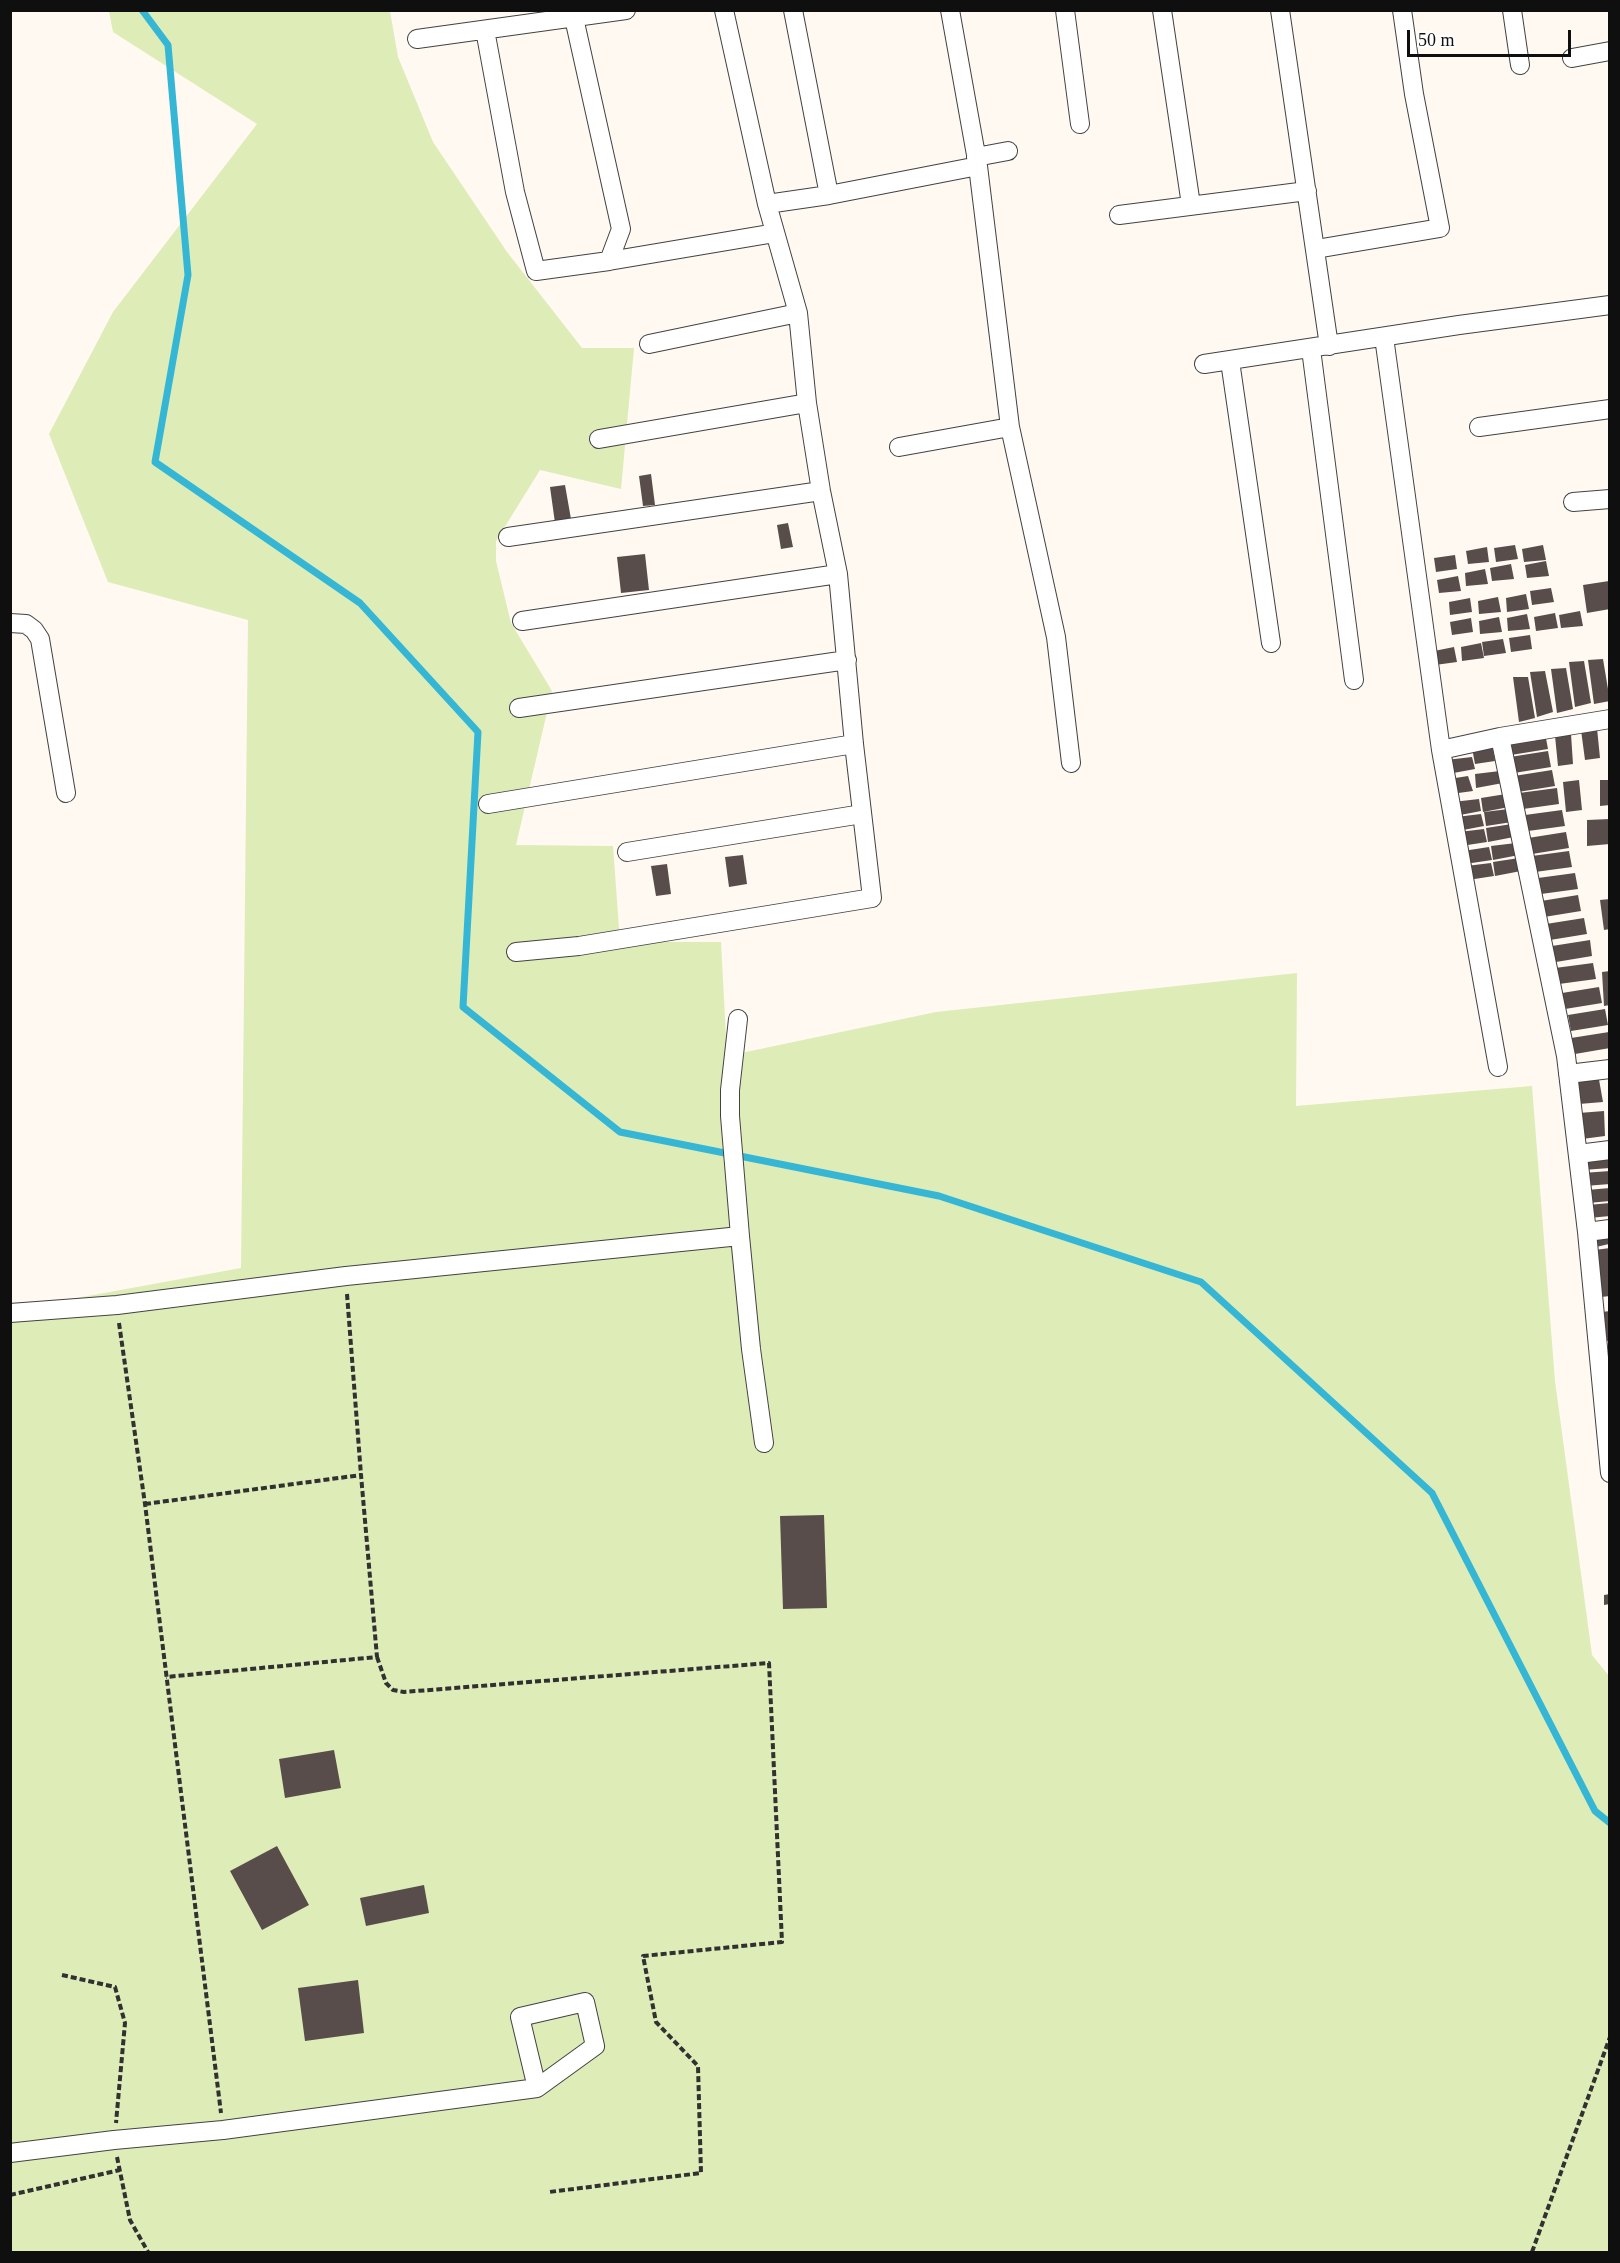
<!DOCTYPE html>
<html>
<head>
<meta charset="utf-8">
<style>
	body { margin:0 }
	#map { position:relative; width:1620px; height:2263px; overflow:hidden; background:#fff9f1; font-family:Georgia,serif }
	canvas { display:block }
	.frame { position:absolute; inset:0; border:12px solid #0f0f0f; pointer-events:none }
	.scale { position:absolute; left:1407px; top:30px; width:164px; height:27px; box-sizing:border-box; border:3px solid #0f0f0f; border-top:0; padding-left:8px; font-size:18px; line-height:21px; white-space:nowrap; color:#0f0f0f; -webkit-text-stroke:4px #fff; paint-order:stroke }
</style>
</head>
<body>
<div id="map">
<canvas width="1620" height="2263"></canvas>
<div class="frame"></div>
<div class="scale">50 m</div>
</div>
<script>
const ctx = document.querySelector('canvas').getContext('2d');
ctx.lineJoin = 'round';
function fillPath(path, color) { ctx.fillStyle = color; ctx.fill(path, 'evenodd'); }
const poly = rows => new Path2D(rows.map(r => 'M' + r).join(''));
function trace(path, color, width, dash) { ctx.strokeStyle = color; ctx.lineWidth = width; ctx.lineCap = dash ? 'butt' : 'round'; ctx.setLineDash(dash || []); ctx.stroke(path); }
fillPath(poly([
	[109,11,390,11,398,57,433,142,507,252,582,348,634,348,621,489,540,470,496,541,496,561,511,623,552,691,516,845,613,846,620,942,721,942,727,1056,936,1012,1297,973,1296,1106,1532,1086,1555,1381,1592,1655,1609,1676,1609,2252,11,2252,11,1310,241,1268,248,620,108,582,49,434,113,312,257,124,113,32]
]), '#deecb8');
trace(poly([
	[142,10,168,45,188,275,155,462,360,603,478,732,463,1007,620,1132,939,1196,1201,1282,1432,1493,1595,1811,1610,1823]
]), '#35b6d5', 7);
fillPath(poly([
	[651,474,655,505,643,506,639,476],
	[565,485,571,519,555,523,550,487],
	[788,523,793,547,781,549,777,525],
	[1515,545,1518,559,1496,562,1494,548],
	[1543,545,1546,560,1524,562,1522,549],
	[1487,547,1489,562,1468,564,1466,551],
	[645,554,649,590,621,593,617,557],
	[1455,555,1457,569,1436,572,1434,558],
	[1546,561,1549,576,1527,578,1525,565],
	[1511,564,1514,579,1492,581,1490,568],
	[1485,569,1488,584,1466,586,1465,573],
	[1458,576,1461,591,1439,593,1437,580],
	[1609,581,1610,609,1587,613,1583,585],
	[1551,588,1554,602,1532,605,1530,591],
	[1526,594,1529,609,1507,612,1506,598],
	[1498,597,1501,612,1479,614,1478,601],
	[1470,598,1472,612,1450,615,1449,602],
	[1580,611,1583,626,1561,628,1559,615],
	[1555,613,1558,628,1536,631,1534,617],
	[1527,614,1530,629,1508,631,1507,618],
	[1499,617,1502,632,1480,634,1479,621],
	[1471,618,1473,632,1452,635,1450,622],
	[1530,635,1532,649,1511,652,1509,638],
	[1503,639,1506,653,1484,656,1482,642],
	[1481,643,1484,658,1462,661,1461,647],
	[1454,647,1457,662,1435,665,1434,651],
	[1603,659,1610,701,1594,704,1588,660],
	[1584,661,1591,703,1575,707,1569,662],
	[1566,668,1573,709,1557,713,1551,669],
	[1545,671,1553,712,1537,717,1530,672],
	[1513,677,1528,677,1535,718,1519,722],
	[1597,728,1600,758,1585,760,1581,730],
	[1545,733,1548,749,1511,755,1508,739],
	[1571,734,1573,764,1558,766,1555,736],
	[1492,745,1495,761,1475,764,1472,748],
	[1548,751,1551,767,1514,773,1510,757],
	[1472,757,1475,769,1448,774,1446,760],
	[1552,770,1555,786,1518,792,1514,776],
	[1500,771,1503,783,1476,788,1475,774],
	[1468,776,1473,791,1451,794,1449,779],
	[1579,780,1582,810,1566,812,1563,782],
	[1600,780,1610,780,1610,805,1600,806],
	[1557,788,1559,804,1523,809,1519,793],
	[1506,794,1509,807,1483,812,1481,798],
	[1479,799,1481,811,1455,816,1453,802],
	[1509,809,1512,822,1486,826,1484,812],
	[1562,810,1565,826,1528,831,1525,815],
	[1481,814,1484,826,1458,831,1456,817],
	[1610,819,1610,844,1587,846,1587,820],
	[1512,824,1514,837,1488,842,1486,828],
	[1484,829,1487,842,1461,846,1459,832],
	[1566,832,1569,848,1532,854,1528,838],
	[1516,843,1519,855,1493,860,1491,846],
	[1489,847,1492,860,1465,864,1463,851],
	[1569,851,1572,867,1535,872,1532,856],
	[743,855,747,884,729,887,725,857],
	[1519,858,1521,871,1495,876,1493,862],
	[1491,863,1494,876,1468,880,1466,866],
	[667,864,671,894,656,896,651,866],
	[1575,873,1578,889,1541,894,1538,878],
	[1578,895,1581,911,1544,917,1541,901],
	[1610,899,1610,929,1604,930,1600,900],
	[1584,918,1587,934,1550,940,1546,924],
	[1590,940,1592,956,1556,962,1552,946],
	[1593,963,1596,979,1559,984,1555,968],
	[1610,971,1610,1005,1604,1006,1602,972],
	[1599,987,1602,1003,1565,1009,1562,993],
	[1605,1009,1608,1025,1571,1031,1568,1015],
	[1609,1032,1610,1048,1575,1054,1571,1038],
	[1598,1074,1603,1102,1579,1104,1575,1078],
	[1604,1111,1605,1136,1582,1139,1579,1113],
	[1610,1155,1610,1168,1583,1170,1582,1157],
	[1610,1171,1610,1184,1585,1186,1583,1173],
	[1610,1188,1610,1201,1588,1203,1587,1190],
	[1610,1203,1610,1216,1589,1218,1588,1205],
	[1609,1234,1609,1244,1596,1247,1596,1237],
	[1610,1248,1610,1296,1601,1297,1595,1250],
	[1610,1311,1610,1341,1605,1341,1602,1312],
	[824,1515,827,1608,783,1609,780,1516],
	[1610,1594,1610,1604,1604,1605,1604,1595],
	[334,1750,341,1788,285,1798,279,1759],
	[277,1846,309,1905,262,1930,230,1871],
	[424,1885,429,1913,366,1926,360,1898],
	[358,1980,364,2033,305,2041,298,1988]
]), '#584d4b');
const street = poly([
	[793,10,829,195],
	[950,10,978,166,1010,427,1056,637,1071,763],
	[1065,10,1080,124],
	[1162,10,1191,205],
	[1280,10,1329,346],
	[1512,10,1520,65],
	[485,30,515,192,536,271,609,261,621,229,574,18],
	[417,39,626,10],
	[1572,58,1610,51],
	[976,157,1008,151],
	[767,204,829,195,978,166],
	[1119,215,1307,191],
	[1316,249,1440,228,1414,94,1402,10],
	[609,261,775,233],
	[1384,337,1441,750,1498,1067],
	[649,344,798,313],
	[1311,349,1354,680],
	[1230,361,1271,643],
	[1204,364,1459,325,1610,305],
	[1479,427,1610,409],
	[599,439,807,403],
	[899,447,1010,427],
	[1573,502,1610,499],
	[508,537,821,491],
	[522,621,838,574],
	[10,623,26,624,34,630,40,639,66,793],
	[519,708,847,660],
	[1500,737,1566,1056,1587,1232,1610,1473],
	[1441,750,1500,737,1610,719],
	[488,804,854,744],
	[627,852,862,814],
	[516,952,579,946,872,898,854,744,838,574,821,491,807,403,798,313,767,204,724,10],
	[738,1019,730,1090,730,1116,740,1236],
	[1568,1074,1610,1069],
	[1578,1154,1610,1150],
	[1587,1232,1610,1229],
	[10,1313,117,1305,346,1276,740,1236,751,1349,764,1443],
	[10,2153,114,2140,223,2130,537,2088,595,2046,585,2002,520,2017,537,2088]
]);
trace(street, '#424242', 20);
trace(poly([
	[347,1294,361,1475],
	[119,1323,145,1504,221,2113],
	[145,1504,361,1475,377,1657,166,1677],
	[377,1657,386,1683,393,1690,404,1692,769,1663,782,1942,643,1956,656,2022,698,2066,701,2173,549,2192],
	[62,1975,115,1987,125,2023,116,2123],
	[117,2157,130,2220,148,2252],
	[10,2195,120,2170],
	[1532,2252,1610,2037]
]), '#313131', 4, [6, 3]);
trace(street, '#fff', 18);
</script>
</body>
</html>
